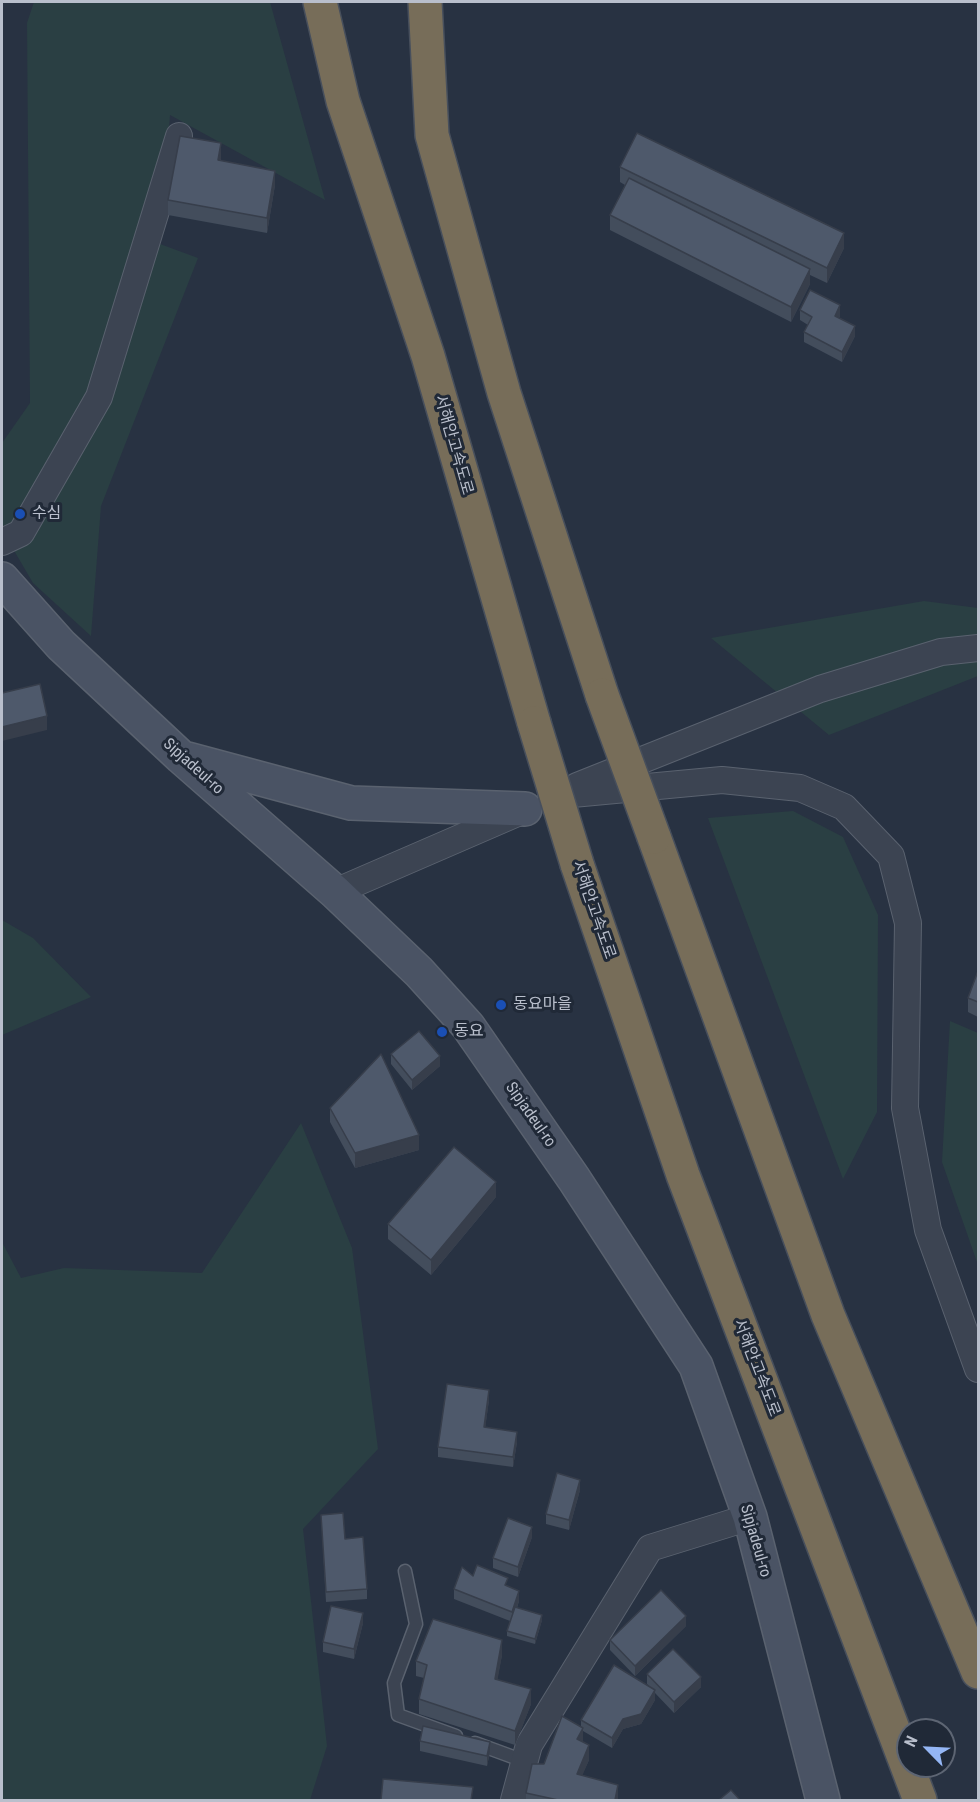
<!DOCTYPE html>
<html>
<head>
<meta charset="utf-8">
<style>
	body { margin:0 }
	#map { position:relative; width:980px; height:1802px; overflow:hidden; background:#283242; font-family:"Roboto Condensed",sans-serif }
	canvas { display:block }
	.frame { position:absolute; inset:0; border:3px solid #b9bfcc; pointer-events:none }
	.north { position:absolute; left:896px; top:1718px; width:60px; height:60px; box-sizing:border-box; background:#202937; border:2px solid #5d6573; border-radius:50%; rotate:294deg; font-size:16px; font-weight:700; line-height:24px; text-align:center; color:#b9bfcc }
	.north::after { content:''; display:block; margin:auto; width:21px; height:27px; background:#94b6f5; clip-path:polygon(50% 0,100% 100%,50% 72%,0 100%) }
</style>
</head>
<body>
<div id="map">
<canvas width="980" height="1802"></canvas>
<div class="frame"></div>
<div class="north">N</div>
</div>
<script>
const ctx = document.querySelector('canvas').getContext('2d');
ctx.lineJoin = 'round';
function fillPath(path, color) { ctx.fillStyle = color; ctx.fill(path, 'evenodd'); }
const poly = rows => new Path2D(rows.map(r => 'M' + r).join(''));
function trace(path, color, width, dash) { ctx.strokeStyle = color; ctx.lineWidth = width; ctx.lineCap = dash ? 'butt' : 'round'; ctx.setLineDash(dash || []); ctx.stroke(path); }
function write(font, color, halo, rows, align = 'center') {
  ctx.font = font + ' "Roboto Condensed","Noto Sans KR",sans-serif'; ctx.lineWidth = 6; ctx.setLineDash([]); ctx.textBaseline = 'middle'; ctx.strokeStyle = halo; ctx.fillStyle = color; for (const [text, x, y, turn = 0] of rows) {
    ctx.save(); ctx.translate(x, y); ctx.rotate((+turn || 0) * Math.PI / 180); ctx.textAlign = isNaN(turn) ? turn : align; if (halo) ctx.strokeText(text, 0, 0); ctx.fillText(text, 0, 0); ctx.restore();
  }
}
fillPath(poly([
	[34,2,270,2,325,200,170,115,160,244,198,258,101,506,91,636,33,583,2,530,2,443,30,403,27,23],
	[924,601,978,608,978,676,829,735,711,638],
	[793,811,843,837,878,915,877,1112,843,1179,708,818],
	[2,920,33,938,91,997,2,1035],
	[950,1021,978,1033,978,1265,942,1162],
	[301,1123,352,1248,378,1449,303,1529,327,1746,310,1800,2,1800,2,1242,21,1278,64,1268,202,1273]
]), '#2a3f43');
const service = poly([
	[405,1571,416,1624,394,1683,398,1715,456,1736],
	[475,1743,524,1761]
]);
const minor = poly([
	[2,542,21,533,99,397,179,136],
	[577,786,820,689,941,652,978,648],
	[551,796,722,780,800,788,844,807,891,856,908,923,905,1108,928,1230,978,1369],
	[335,892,522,811],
	[514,1800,529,1745,650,1548,750,1517]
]);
const secondary = poly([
	[2,579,61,645,181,757,335,892,419,972,468,1026,574,1179,696,1366,750,1517,823,1800],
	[187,759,351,803,525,809]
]);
const motorway = poly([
	[320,2,343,101,428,356,534,723],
	[425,2,432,135,504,393,602,695],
	[654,837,828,1315,978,1672],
	[577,864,683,1175,920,1800]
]);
trace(service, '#5a626f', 15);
trace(minor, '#5a626f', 28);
trace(secondary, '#5a626f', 36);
trace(motorway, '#474f5c', 36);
trace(service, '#3c4452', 12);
trace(minor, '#3c4452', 26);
trace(secondary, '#4a5364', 33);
trace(motorway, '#776d59', 33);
const motorwayBridge = poly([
	[602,695,654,837],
	[534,723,577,864]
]);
trace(motorwayBridge, '#474f5c', 36, []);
trace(motorwayBridge, '#776d59', 33);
fillPath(poly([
	[221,158,221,161,275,185,267,233,168,215,168,200],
	[620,167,844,248,827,283,810,275,810,284,791,322,610,230,610,215,625,185,620,182],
	[800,310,840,316,839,318,855,336,842,362,804,342,804,332,808,325,800,320],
	[978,971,978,1017,968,1012,968,998],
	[391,1054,440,1066,412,1090,391,1064],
	[330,1108,419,1150,355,1168,330,1122],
	[496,1197,431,1275,388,1239,388,1224],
	[489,1400,485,1428,517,1442,513,1467,438,1457,438,1447],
	[580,1490,569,1530,546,1524,546,1514],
	[321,1515,345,1539,367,1589,367,1599,326,1602],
	[532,1537,518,1577,493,1568,493,1558],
	[473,1576,508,1586,519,1601,517,1608,542,1620,535,1644,507,1636,507,1631,510,1621,454,1599,454,1589],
	[363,1623,354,1659,323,1652,323,1642],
	[686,1626,635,1676,610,1650,610,1640],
	[502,1655,497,1680,531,1704,515,1745,419,1714,419,1699,424,1678,416,1676,416,1661],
	[647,1674,701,1687,674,1713,655,1693,655,1700,641,1724,623,1729,612,1748,583,1731,583,1742,589,1760,582,1775,618,1785,618,1800,526,1800,526,1793,544,1764,581,1727,581,1720,649,1686,647,1684],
	[420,1741,490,1752,487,1766,420,1751]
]), '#434d5c');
fillPath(poly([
	[221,143,221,158,218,175,218,160],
	[275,171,275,185,267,233,267,218],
	[844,233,844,248,827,283,827,268],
	[810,269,810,284,791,322,791,307],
	[840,305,840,316,835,326,835,316],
	[855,326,855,336,842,362,842,352],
	[47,716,47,730,2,741,2,727],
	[440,1056,440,1066,412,1090,412,1080],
	[419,1135,419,1150,355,1168,355,1153],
	[496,1182,496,1197,431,1275,431,1260],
	[489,1390,489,1400,484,1437,484,1427],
	[517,1432,517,1442,513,1467,513,1457],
	[580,1480,580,1490,569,1530,569,1520],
	[532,1527,532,1537,518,1577,518,1567],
	[519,1591,519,1601,512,1622,512,1612],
	[363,1613,363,1623,354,1659,354,1649],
	[542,1615,542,1620,535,1644,535,1639],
	[686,1616,686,1626,635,1676,635,1666],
	[502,1640,502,1655,495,1694,495,1679],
	[701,1677,701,1687,674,1713,674,1702],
	[531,1689,531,1704,515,1745,515,1731],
	[655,1690,655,1700,641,1724,623,1729,612,1748,612,1738,623,1719],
	[583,1728,583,1743,577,1739],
	[490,1742,490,1752,487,1766,487,1756],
	[589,1745,589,1760,577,1788,577,1774],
	[618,1785,618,1800,615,1800]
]), '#373e4b');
const building = poly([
	[637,133,844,233,827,268,620,167,637,133],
	[180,136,221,143,218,160,275,171,267,218,168,200,180,136],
	[629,178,810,269,791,307,610,215,629,178],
	[810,290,840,305,835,316,855,326,842,352,804,332,812,317,800,310,810,290],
	[40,684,47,716,2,727,2,693,40,684],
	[978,971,978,1002,968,998,978,971],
	[419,1031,440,1056,412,1080,391,1054,419,1031],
	[381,1054,419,1135,355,1153,330,1108,381,1054],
	[454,1147,496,1182,431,1260,388,1224,454,1147],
	[447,1384,489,1390,484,1427,517,1432,513,1457,438,1447,447,1384],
	[557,1473,580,1480,569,1520,546,1514,557,1473],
	[343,1513,345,1539,363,1537,367,1589,326,1592,321,1515,343,1513],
	[508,1518,532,1527,518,1567,493,1558,508,1518],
	[477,1565,508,1578,505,1585,519,1591,512,1612,454,1589,462,1567,473,1576,477,1565],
	[661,1590,686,1616,635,1666,610,1640,661,1590],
	[331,1606,363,1613,354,1649,323,1642,331,1606],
	[515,1607,542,1615,535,1639,507,1631,515,1607],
	[433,1619,502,1640,495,1679,531,1689,515,1731,419,1699,427,1665,416,1661,433,1619],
	[673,1649,701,1677,674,1702,647,1674,673,1649],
	[614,1665,655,1690,641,1714,623,1719,612,1738,581,1720,614,1665],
	[562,1716,583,1728,577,1739,589,1745,577,1774,618,1785,615,1800,558,1800,526,1793,532,1764,544,1764,562,1716],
	[423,1726,490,1742,487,1756,420,1741,423,1726],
	[383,1779,473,1787,471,1800,381,1800,383,1779],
	[731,1790,740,1800,719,1800,731,1790]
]);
fillPath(building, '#4e596b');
trace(building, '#373e4b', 1.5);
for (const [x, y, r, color] of [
	[20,514,6,"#1a4fb4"],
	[501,1005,6,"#1a4fb4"],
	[442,1032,6,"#1a4fb4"]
]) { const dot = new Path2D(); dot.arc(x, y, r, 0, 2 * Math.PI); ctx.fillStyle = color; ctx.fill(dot); trace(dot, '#202937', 2); }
write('16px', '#b9bfcc', '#202937', [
	["서해안고속도로",453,445,74],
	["Sipjadeul-ro",193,767,42],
	["서해안고속도로",593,910,71],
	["Sipjadeul-ro",530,1115,55],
	["서해안고속도로",756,1368,69],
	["Sipjadeul-ro",755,1541,74]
]);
write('16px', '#b9bfcc', '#202937', [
	["수심",32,514],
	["동요마을",513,1005],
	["동요",454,1032]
], 'left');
</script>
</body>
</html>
